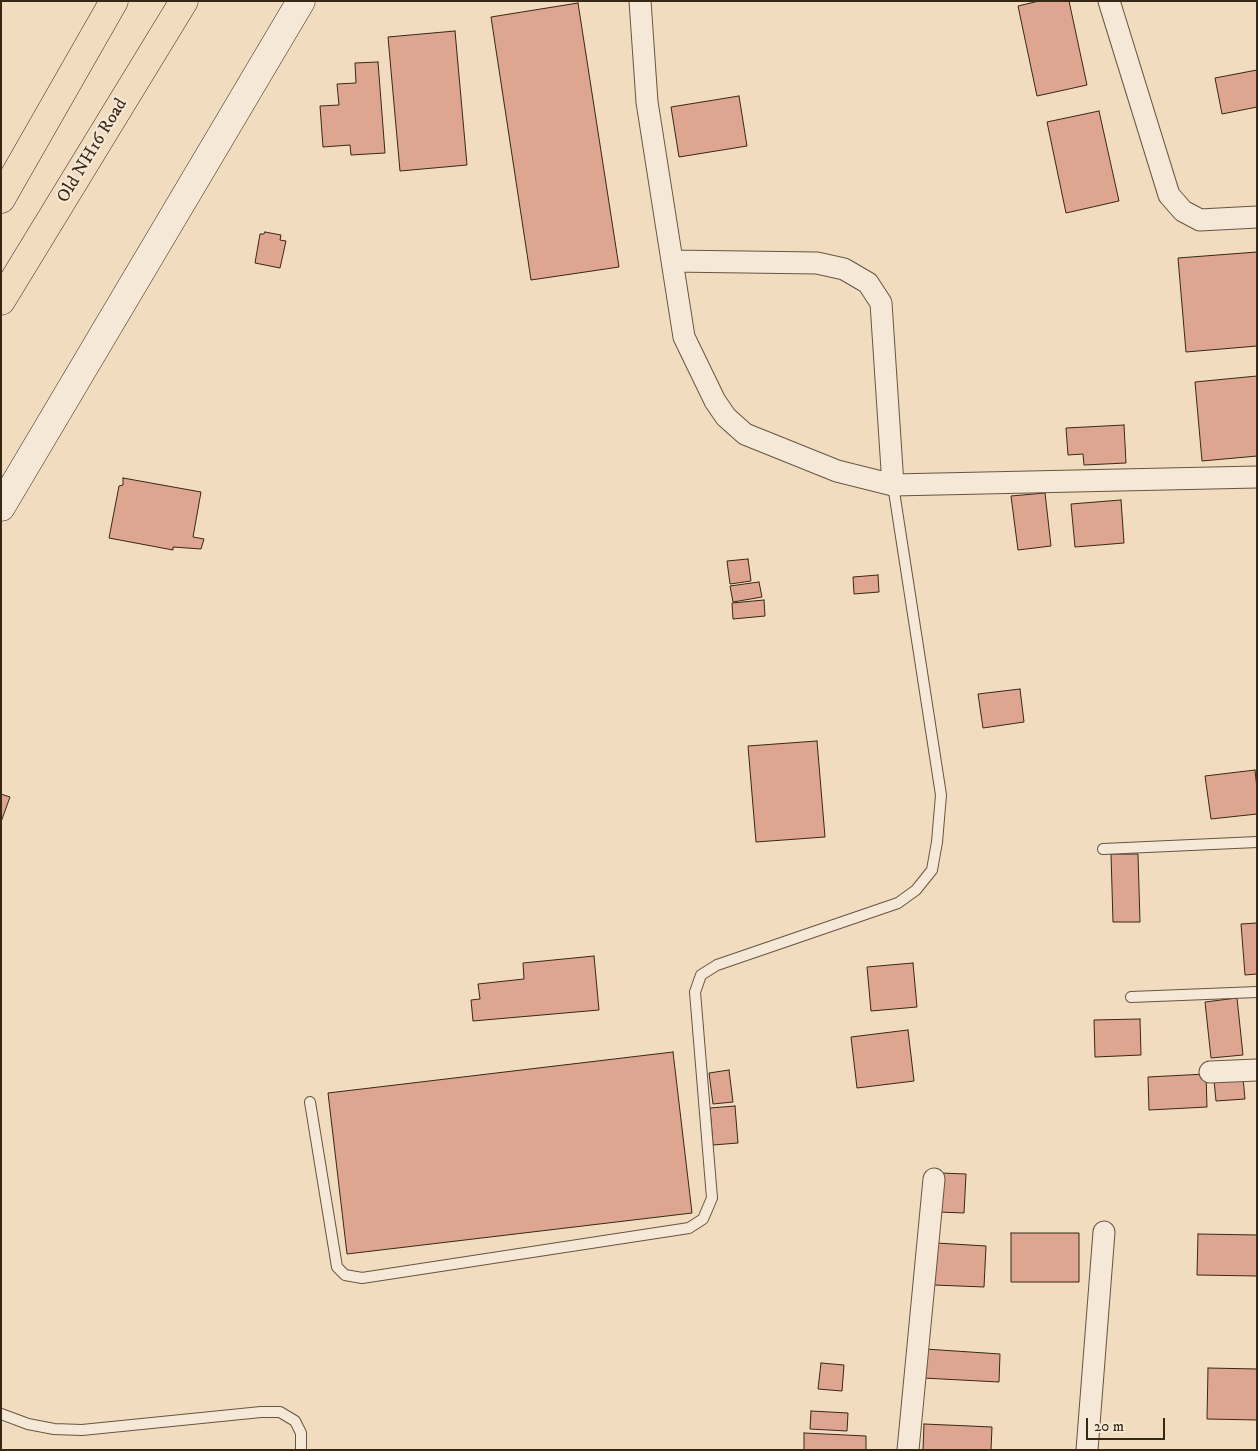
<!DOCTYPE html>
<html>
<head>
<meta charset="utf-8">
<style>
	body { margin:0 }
	#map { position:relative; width:1258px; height:1451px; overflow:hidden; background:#f1dcc0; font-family:"IM FELL DW Pica",serif }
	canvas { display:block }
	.frame { position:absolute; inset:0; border:2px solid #372815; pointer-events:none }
	.scale { position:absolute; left:1086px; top:1418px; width:79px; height:22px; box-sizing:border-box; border:2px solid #372815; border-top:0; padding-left:6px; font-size:15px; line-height:18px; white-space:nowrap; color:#372815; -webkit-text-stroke:4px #f6e8d6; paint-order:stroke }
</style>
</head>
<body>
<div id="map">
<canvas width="1258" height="1451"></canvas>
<div class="frame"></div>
<div class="scale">20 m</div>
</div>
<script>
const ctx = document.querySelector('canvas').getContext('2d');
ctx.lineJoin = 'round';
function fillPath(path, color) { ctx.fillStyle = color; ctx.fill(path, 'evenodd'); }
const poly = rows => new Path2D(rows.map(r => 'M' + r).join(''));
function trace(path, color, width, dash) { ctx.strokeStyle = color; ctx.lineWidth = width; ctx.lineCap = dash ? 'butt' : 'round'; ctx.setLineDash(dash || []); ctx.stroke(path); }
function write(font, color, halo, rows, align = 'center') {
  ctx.font = font + ' "IM FELL DW Pica",serif'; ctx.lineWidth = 4; ctx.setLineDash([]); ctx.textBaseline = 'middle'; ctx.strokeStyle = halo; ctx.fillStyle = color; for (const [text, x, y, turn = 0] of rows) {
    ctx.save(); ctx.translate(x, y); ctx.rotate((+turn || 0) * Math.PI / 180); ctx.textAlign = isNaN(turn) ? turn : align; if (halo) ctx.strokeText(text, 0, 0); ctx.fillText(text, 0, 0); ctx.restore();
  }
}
const building = poly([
	[1039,1,1069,1,1087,85,1037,96,1018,6,1039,1],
	[578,3,619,267,531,280,491,17,578,3],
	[455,31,467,165,400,171,388,37,455,31],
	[378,62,385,153,351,155,350,145,323,147,320,106,339,105,337,84,356,83,355,63,378,62],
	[1257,70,1257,107,1222,114,1215,78,1257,70],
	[739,96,747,146,679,157,671,107,739,96],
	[1099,111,1119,201,1066,213,1047,122,1099,111],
	[265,232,281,235,280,240,286,241,280,268,255,263,260,234,264,234,265,232],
	[1257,252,1257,346,1186,352,1178,258,1257,252],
	[1257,376,1257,456,1202,461,1195,382,1257,376],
	[1124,425,1126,463,1084,465,1083,454,1068,455,1066,428,1124,425],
	[123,478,201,492,193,537,204,539,201,549,173,547,173,550,109,538,119,486,123,485,123,478],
	[1045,493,1051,546,1018,550,1011,496,1045,493],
	[1121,500,1124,543,1075,547,1071,504,1121,500],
	[748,559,751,581,730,584,727,561,748,559],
	[878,575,879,592,854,594,853,577,878,575],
	[759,582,762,597,733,602,730,586,759,582],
	[764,600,765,616,733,619,732,603,764,600],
	[1020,689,1024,722,983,728,978,694,1020,689],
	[817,741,825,837,756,842,748,746,817,741],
	[1255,770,1257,789,1257,814,1211,819,1205,776,1255,770],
	[1,794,10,797,1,822,1,794],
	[1111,854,1138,854,1140,922,1113,922,1111,854],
	[1257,923,1257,974,1245,975,1241,924,1257,923],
	[594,956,599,1010,473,1021,471,1000,480,999,478,984,524,979,523,963,594,956],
	[913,963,917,1007,871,1011,867,967,913,963],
	[1237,998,1243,1055,1211,1058,1205,1002,1237,998],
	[1140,1019,1141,1055,1095,1057,1094,1020,1140,1019],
	[908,1030,914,1081,857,1088,851,1037,908,1030],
	[673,1052,692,1213,347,1254,328,1093,673,1052],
	[729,1070,733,1102,713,1104,709,1073,729,1070],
	[1206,1074,1207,1107,1149,1110,1148,1077,1206,1074],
	[1243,1078,1245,1099,1216,1101,1214,1080,1243,1078],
	[735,1106,738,1143,713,1145,710,1108,735,1106],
	[941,1173,966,1174,964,1213,939,1212,941,1173],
	[1011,1233,1079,1233,1079,1282,1011,1282,1011,1233],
	[1198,1234,1257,1235,1257,1276,1197,1275,1198,1234],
	[936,1243,986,1246,984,1287,934,1285,936,1243],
	[925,1349,1000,1354,999,1382,923,1378,925,1349],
	[821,1363,844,1365,842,1391,818,1389,821,1363],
	[1208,1368,1257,1369,1257,1420,1207,1419,1208,1368],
	[811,1411,848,1413,847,1431,810,1429,811,1411],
	[924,1424,992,1427,991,1450,923,1450,924,1424],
	[804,1433,866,1436,866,1450,804,1450,804,1433]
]);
fillPath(building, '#dea591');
trace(building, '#372815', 1);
const lane = poly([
	[1103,849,1257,842],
	[1131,997,1257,992],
	[310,1102,337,1267,345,1275,362,1278,689,1228,703,1219,712,1198,695,992,701,975,717,965,898,903,916,890,932,870,937,842,941,795,893,485],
	[1,1414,28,1424,54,1429,82,1430,261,1412,280,1412,295,1421,301,1433,301,1450]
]);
const street = poly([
	[640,1,647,102,684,337,715,401,726,417,745,434,837,471,893,485,1257,477],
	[1109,1,1169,195,1183,211,1200,220,1257,217],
	[672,261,817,263,844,269,868,283,881,303,893,485],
	[1210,1072,1257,1070],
	[908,1450,934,1179],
	[1087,1450,1104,1232]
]);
const secondary = poly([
	[1,507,301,1]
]);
const primary = poly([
	[1,199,114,1],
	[1,301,184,1]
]);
trace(lane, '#665540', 12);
trace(street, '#665540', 23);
trace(secondary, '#372815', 29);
trace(primary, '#372815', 29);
trace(lane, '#f6e8d6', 10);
trace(street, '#f6e8d6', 21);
trace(secondary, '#f6e8d6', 28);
trace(primary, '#f1dcc0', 28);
write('18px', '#372815', '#f6e8d6', [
	["Old NH16 Road",93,151,-59]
]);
</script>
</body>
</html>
